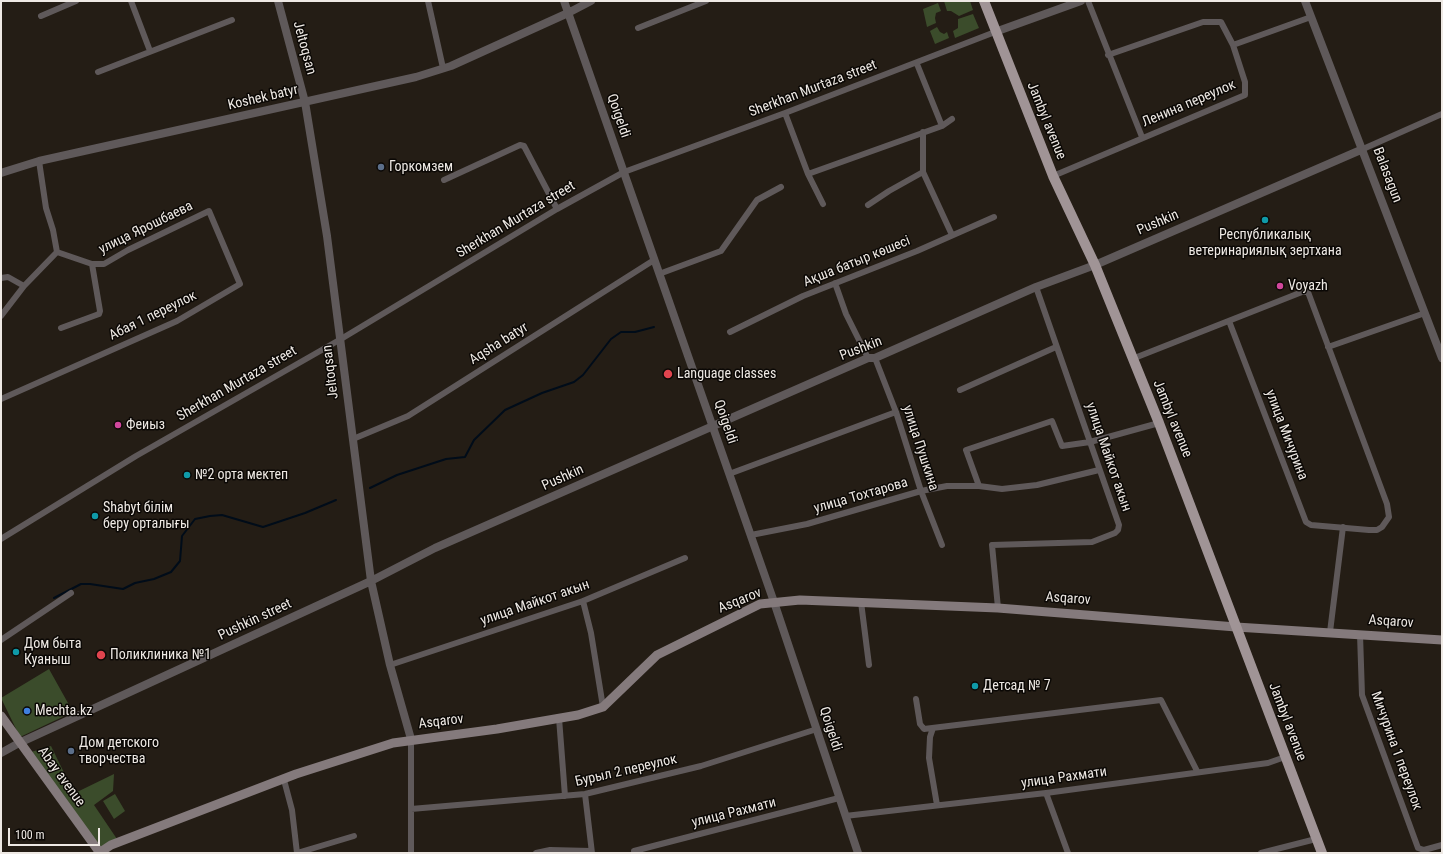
<!DOCTYPE html>
<html>
<head>
<meta charset="utf-8">
<style>
	body { margin:0 }
	#map { position:relative; width:1443px; height:854px; overflow:hidden; background:#241d15; font-family:"Roboto Condensed",sans-serif }
	canvas { display:block }
	.frame { position:absolute; inset:0; border:2px solid #eee9e4; pointer-events:none }
	.scale { position:absolute; left:8px; top:828px; width:92px; height:18px; box-sizing:border-box; border:2px solid #eee9e4; border-top:0; padding-left:5px; font-size:12px; line-height:14px; white-space:nowrap; color:#eee9e4; -webkit-text-stroke:3px #0b0805; paint-order:stroke }
</style>
</head>
<body>
<div id="map">
<canvas width="1443" height="854"></canvas>
<div class="frame"></div>
<div class="scale">100 m</div>
</div>
<script>
const ctx = document.querySelector('canvas').getContext('2d');
ctx.lineJoin = 'round';
function fillPath(path, color) { ctx.fillStyle = color; ctx.fill(path, 'evenodd'); }
const poly = rows => new Path2D(rows.map(r => 'M' + r).join(''));
function trace(path, color, width, dash) { ctx.strokeStyle = color; ctx.lineWidth = width; ctx.lineCap = dash ? 'butt' : 'round'; ctx.setLineDash(dash || []); ctx.stroke(path); }
function write(font, color, halo, rows, align = 'center') {
  ctx.font = font + ' "Roboto Condensed",sans-serif'; ctx.lineWidth = 3; ctx.setLineDash([]); ctx.textBaseline = 'middle'; ctx.strokeStyle = halo; ctx.fillStyle = color; for (const [text, x, y, turn = 0] of rows) {
    ctx.save(); ctx.translate(x, y); ctx.rotate((+turn || 0) * Math.PI / 180); ctx.textAlign = isNaN(turn) ? turn : align; if (halo) ctx.strokeText(text, 0, 0); ctx.fillText(text, 0, 0); ctx.restore();
  }
}
fillPath(poly([
	[944,1,970,1,973,10,959,16,951,11,947,11],
	[938,3,941,11,936,13,935,18,936,23,927,27,923,9],
	[973,14,979,28,955,38,953,31,958,28,958,19],
	[937,27,940,32,944,34,947,32,949,38,935,44,930,31],
	[49,669,73,712,20,737,1,698],
	[51,746,70,785,77,792,114,774,113,791,94,805,117,839,96,853,31,752],
	[115,794,125,811,114,819,103,801]
]), '#3b4c2b');
trace(poly([
	[370,488,397,475,446,459,465,457,474,440,505,410,542,393,574,382,583,375,611,339,621,332,635,332,654,327],
	[54,598,81,584,90,584,123,589,135,583,154,579,171,572,180,561,182,536,195,519,210,516,222,515,263,527,305,513,336,500]
]), '#000c19', 2);
trace(poly([
	[131,1,150,51],
	[428,1,443,68],
	[1088,1,1142,137],
	[41,16,76,1],
	[638,28,706,1],
	[1108,55,1203,22,1221,22,1233,45,1311,17],
	[917,64,942,126],
	[98,72,232,20],
	[785,113,808,174,823,204],
	[923,132,923,172,952,235],
	[1363,149,1442,114],
	[808,174,942,126,952,119],
	[1053,176,1245,95,1245,82,1233,45],
	[444,180,520,145,524,146,557,209],
	[868,205,889,191,923,172],
	[659,274,721,251,757,200,781,187],
	[1,278,8,277,24,286,57,252],
	[835,283,846,314,868,358],
	[1,316,24,286],
	[61,328,99,314,100,311,92,264],
	[730,332,803,296,917,251,994,217],
	[1328,347,1425,313],
	[875,358,896,412,921,491,942,545],
	[1132,359,1302,292,1308,292,1387,504,1389,517,1382,527,1377,530,1369,530,1311,525,1306,522,1229,321],
	[960,390,1056,347],
	[1,399,177,321,240,284,209,211,128,250,104,264,92,264,57,252,53,230,46,208,39,161],
	[353,439,408,416,654,260],
	[729,474,896,412],
	[979,486,966,450,1052,421,1062,446,1090,442,1159,423],
	[751,535,807,524,921,491,947,486,979,486,1002,489,1037,485,1099,470],
	[1,539,136,456,341,339,557,209,624,172,785,113,995,32],
	[583,601,591,633,603,707],
	[861,602,869,665],
	[998,608,992,545,1092,542,1115,533,1118,530,1119,525,1036,287],
	[1330,632,1343,527],
	[1360,634,1362,695,1418,848,1424,850,1442,845],
	[1,640,71,593],
	[390,665,583,601,685,558],
	[916,699,920,724,924,729,1161,700,1197,771],
	[559,718,565,796],
	[933,728,930,737,929,758,937,805],
	[411,739,411,853],
	[284,780,292,810,297,853],
	[1046,793,1068,853],
	[585,794,592,853],
	[411,809,585,794,701,766,817,729],
	[845,816,1046,793,1268,763,1285,757],
	[634,851,839,798],
	[297,853,354,836],
	[536,853,550,850,591,851],
	[1261,853,1316,839]
]), '#5f595a', 6);
trace(poly([
	[278,1,305,102,327,236,371,581,390,665,411,739],
	[564,1,774,602,858,853],
	[1305,1,1442,358],
	[995,32,1081,1],
	[1,173,39,161,416,77,451,66,568,13,591,1],
	[1,753,19,743,371,581,435,548,868,358,875,358,1036,287,1095,265,1363,149]
]), '#5f595a', 8);
trace(poly([
	[1,716,100,853],
	[99,853,111,845,296,774,393,743,497,729,578,715,603,707,657,655,760,604,800,600,998,608,1236,627,1442,640]
]), '#847a7c', 9);
trace(poly([
	[984,1,1053,176,1095,265,1159,423,1322,853]
]), '#a09496', 10);
for (const [x, y, r, color] of [
	[381,167,4,"#5c6f8a"],
	[1265,220,4,"#0f9aa8"],
	[1280,286,4,"#d1479c"],
	[668,374,5,"#e0444e"],
	[118,425,4,"#d1479c"],
	[187,475,4,"#0f9aa8"],
	[95,516,4,"#0f9aa8"],
	[16,652,4,"#0f9aa8"],
	[101,655,5,"#e0444e"],
	[975,686,4,"#0f9aa8"],
	[27,711,4,"#3f7fe0"],
	[71,751,4,"#5c6f8a"]
]) { const dot = new Path2D(); dot.arc(x, y, r, 0, 2 * Math.PI); ctx.fillStyle = color; ctx.fill(dot); trace(dot, '#0b0805', 1.5); }
write('14px', '#eee9e4', '#0b0805', [
	["Jeltoqsan",304,48,75],
	["Sherkhan Murtaza street",813,89,-21],
	["Koshek batyr",263,98,-13],
	["Ленина переулок",1189,104,-23],
	["Qoigeldi",618,116,71],
	["Jambyl avenue",1046,121,68],
	["Balasagun",1387,175,69],
	["Sherkhan Murtaza street",516,220,-31],
	["Pushkin",1158,223,-23],
	["улица Ярошбаева",146,228,-26],
	["Ақша батыр көшесі",857,262,-22],
	["Абая 1 переулок",153,316,-26],
	["Aqsha batyr",499,344,-32],
	["Pushkin",861,349,-21],
	["Jeltoqsan",331,372,-97],
	["Sherkhan Murtaza street",237,384,-30],
	["Jambyl avenue",1172,419,68],
	["Qoigeldi",725,422,71],
	["улица Мичурина",1286,435,69],
	["улица Пушкина",920,448,72],
	["улица Майкот акын",1108,457,71],
	["Pushkin",563,478,-24],
	["улица Тохтарова",861,496,-16],
	["Asqarov",1068,599,4],
	["Asqarov",740,601,-22],
	["улица Майкот акын",535,603,-19],
	["Pushkin street",255,620,-25],
	["Asqarov",1391,622,4],
	["Asqarov",441,722,-7],
	["Jambyl avenue",1287,722,69],
	["Qoigeldi",830,729,72],
	["Мичурина 1 переулок",1396,751,70],
	["Бурыл 2 переулок",626,771,-13],
	["Abay avenue",61,777,54],
	["улица Рахмати",1064,778,-8],
	["улица Рахмати",734,813,-14]
]);
write('14px', '#eee9e4', '#0b0805', [
	["Горкомзем",389,167],
	["Республикалық",1265,235,"center"],
	["ветеринариялық зертхана",1265,251,"center"],
	["Voyazh",1288,286],
	["Language classes",677,374],
	["Феиыз",126,425],
	["№2 орта мектеп",195,475],
	["Shabyt білім",103,508],
	["беру орталығы",103,524],
	["Дом быта",24,644],
	["Куаныш",24,660],
	["Поликлиника №1",110,655],
	["Детсад № 7",983,686],
	["Mechta.kz",35,711],
	["Дом детского",79,743],
	["творчества",79,759]
], 'left');
</script>
</body>
</html>
